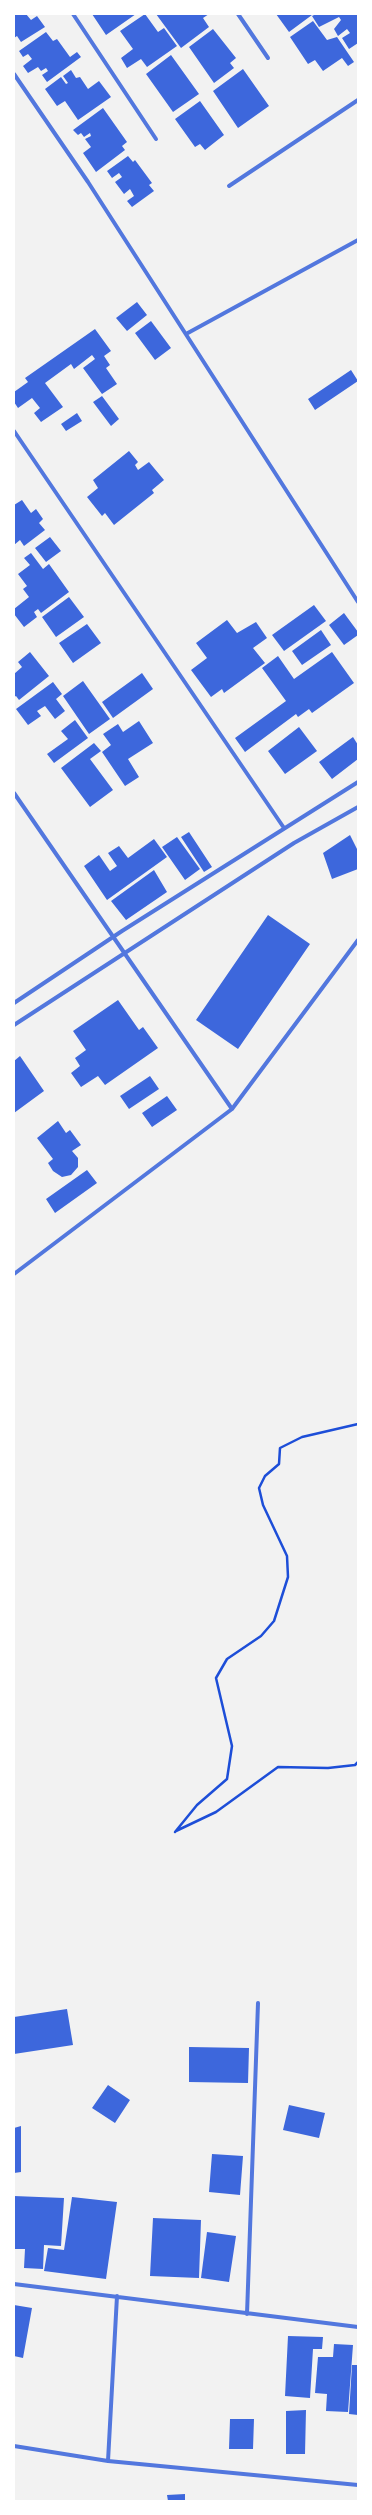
<!DOCTYPE html>
<html>
<head>
<meta charset="utf-8">
<style>
	body { margin:0 }
	#map { position:relative; width:372px; height:2515px; overflow:hidden; background:#f2f2f2; font-family:"Exo 2",sans-serif }
	canvas { display:block }
	.frame { position:absolute; inset:0; border:15px solid #fff; pointer-events:none }
</style>
</head>
<body>
<div id="map">
<canvas width="372" height="2515"></canvas>
<div class="frame"></div>
</div>
<script>
const ctx = document.querySelector('canvas').getContext('2d');
ctx.lineJoin = 'round';
function fillPath(path, color) { ctx.fillStyle = color; ctx.fill(path, 'evenodd'); }
const poly = rows => new Path2D(rows.map(r => 'M' + r).join(''));
function trace(path, color, width, dash) { ctx.strokeStyle = color; ctx.lineWidth = width; ctx.lineCap = dash ? 'butt' : 'round'; ctx.setLineDash(dash || []); ctx.stroke(path); }
fillPath(poly([
	[14,14,26,14,31,20,37,16,45,27,21,42,17,36,14,38],
	[92,14,136,14,106,35],
	[145,14,158,32,164,28,177,46,147,67,141,59,127,68,121,58,133,49,120,31],
	[156,14,209,14,203,18,209,27,181,48],
	[276,14,311,14,312,15,289,32],
	[316,14,358,14,358,43,349,49,342,38,350,33,347,29,338,36,334,29,341,20,339,17,319,27,312,16],
	[313,21,327,40,337,37,354,62,348,66,342,58,323,71,315,60,308,64,290,37],
	[213,29,236,58,230,63,234,68,214,83,189,47],
	[46,32,53,41,57,39,70,57,77,52,81,57,47,82,42,75,48,71,46,68,41,71,38,67,28,73,23,66,32,59,28,54,23,57,19,51],
	[171,55,199,94,173,112,146,74],
	[243,69,269,106,238,128,213,91],
	[71,70,76,78,80,77,88,89,99,81,111,97,78,120,65,101,57,106,45,89,61,77,66,84,68,83,63,76],
	[200,101,224,135,205,150,200,144,195,147,175,119],
	[103,108,127,142,122,146,125,150,96,172,83,153,91,147,85,139,91,136,90,133,84,137,81,133,78,135,73,130],
	[128,156,133,162,135,160,152,183,149,185,154,191,132,207,127,201,134,196,130,189,124,194,115,182,122,177,119,173,112,178,107,171],
	[137,302,147,315,127,331,116,318],
	[151,321,171,348,155,360,135,333],
	[95,329,111,351,104,356,110,365,106,368,117,384,102,394,83,368,95,359,92,355,74,369,71,364,45,383,63,407,41,422,34,413,40,408,32,398,18,408,14,402,14,392,28,382,25,378],
	[351,370,358,381,315,410,308,399],
	[102,396,119,419,111,426,93,402],
	[77,413,82,421,66,431,61,424],
	[129,451,138,462,135,465,138,470,149,462,164,480,152,490,154,493,114,525,105,513,102,516,87,497,98,488,93,480],
	[22,500,31,513,36,509,43,519,39,523,45,530,24,546,20,540,14,545,14,505],
	[50,537,61,551,46,562,35,548],
	[31,553,43,569,49,564,69,592,41,613,38,609,34,612,37,617,24,627,14,614,14,609,29,597,23,589,27,586,18,574,30,565,24,558],
	[69,597,84,617,56,637,42,617],
	[314,605,326,621,284,651,272,635],
	[344,613,358,632,358,635,344,645,329,625],
	[227,620,237,633,256,622,267,638,253,648,265,663,224,693,222,689,211,697,191,670,207,658,196,643],
	[87,624,101,643,73,663,59,643],
	[321,630,331,645,302,665,292,651],
	[30,652,49,676,19,700,16,696,14,697,14,674,22,667,18,662],
	[332,652,354,683,312,713,309,709,298,717,296,714,245,752,235,738,286,701,262,668,278,656,294,679],
	[142,673,153,689,113,718,102,702],
	[83,681,110,719,89,734,63,696],
	[53,682,62,694,56,699,65,711,55,719,45,706,37,711,41,716,28,725,16,709],
	[75,720,88,738,54,763,47,754,68,739,61,731],
	[139,721,153,743,128,759,139,777,125,786,102,752,111,745,103,734,118,724,123,732],
	[299,727,317,751,285,774,268,751],
	[353,737,358,745,358,759,332,779,319,762],
	[94,743,101,751,90,759,113,790,90,807,61,768],
	[189,832,212,867,204,872,181,837],
	[350,835,358,851,358,869,332,879,323,853],
	[177,837,200,869,185,880,162,847],
	[154,839,167,857,107,900,84,866,99,855,110,871,117,866,108,853,119,846,128,858],
	[154,870,167,892,126,920,111,901],
	[268,915,310,944,238,1049,196,1020],
	[118,1000,139,1030,143,1027,158,1048,105,1085,98,1076,81,1087,71,1073,80,1066,75,1058,86,1050,73,1031],
	[20,1056,44,1091,14,1113,14,1061],
	[150,1076,159,1089,129,1109,120,1096],
	[167,1096,177,1110,152,1127,142,1113],
	[58,1121,66,1133,70,1130,81,1145,72,1151,78,1158,78,1167,71,1175,62,1177,53,1171,48,1163,53,1159,37,1138],
	[87,1170,97,1183,55,1213,46,1199],
	[67,2009,73,2045,14,2054,14,2017],
	[189,2047,249,2048,248,2083,189,2082],
	[108,2085,130,2100,115,2123,92,2108],
	[289,2105,325,2113,319,2138,283,2130],
	[21,2126,21,2172,14,2173,14,2128],
	[212,2154,243,2156,240,2195,209,2192],
	[14,2196,64,2198,61,2246,44,2245,43,2269,24,2268,25,2249,14,2249],
	[72,2197,117,2202,106,2279,44,2271,48,2248,64,2250],
	[153,2218,201,2220,199,2278,150,2276],
	[207,2232,236,2236,229,2282,201,2278],
	[14,2305,32,2308,23,2358,14,2356],
	[288,2336,323,2337,322,2349,313,2349,310,2398,285,2396],
	[334,2344,353,2345,348,2412,326,2411,327,2394,315,2393,318,2357,333,2357],
	[352,2365,358,2365,358,2415,349,2414],
	[306,2410,305,2454,286,2454,286,2411],
	[230,2419,254,2419,253,2449,229,2449],
	[185,2494,185,2501,168,2501,167,2495]
]), '#3d67dc');
trace(poly([
	[176,1831,216,1812,278,1767,328,1768,355,1765,358,1762],
	[175,1832,197,1805,227,1779,232,1746,216,1678,227,1659,261,1636,274,1621,288,1577,287,1556,263,1505,259,1488,265,1476,279,1464,280,1448,302,1437,358,1424]
]), '#1d4ed8', 2.5);
trace(poly([
	[73,14,156,139],
	[238,14,268,58],
	[14,74,88,182,358,602],
	[229,186,358,100],
	[186,334,358,240],
	[14,431,284,828],
	[14,793,232,1109],
	[14,1003,122,931,358,782],
	[14,1025,294,843,358,807],
	[14,1274,232,1109,358,940],
	[14,2284,358,2327],
	[247,2314,258,2003],
	[14,2446,108,2461,358,2485],
	[108,2461,117,2296]
]), '#5277de', 4);
</script>
</body>
</html>
